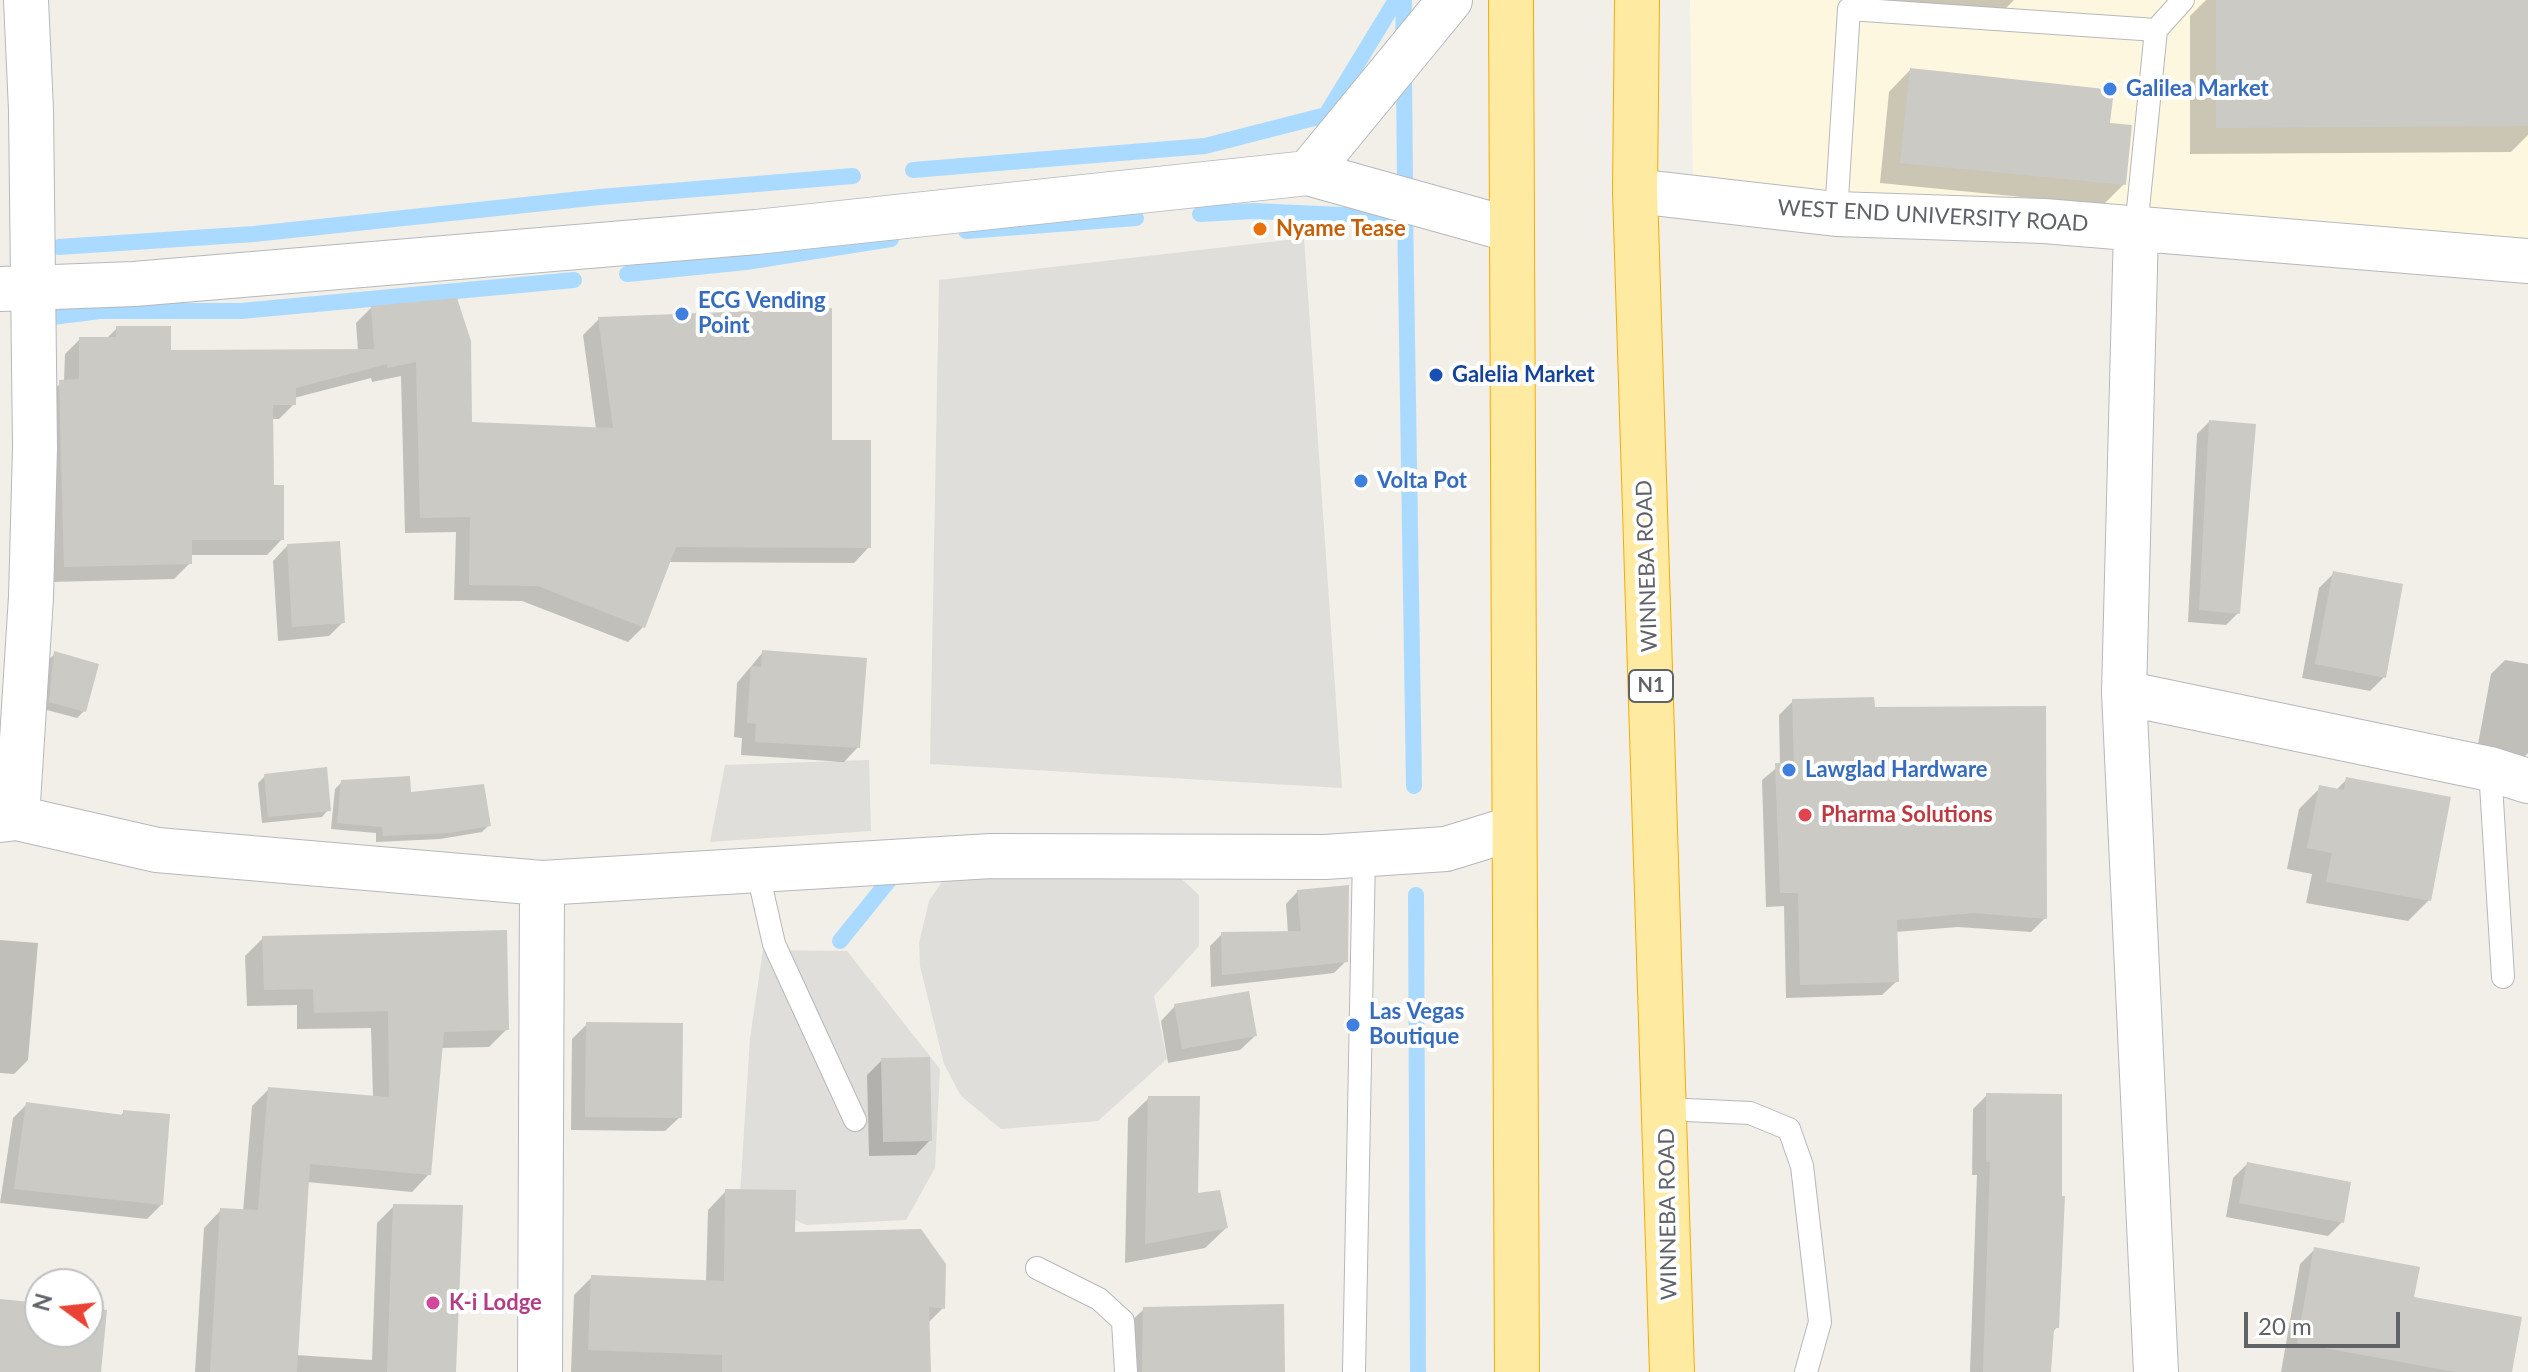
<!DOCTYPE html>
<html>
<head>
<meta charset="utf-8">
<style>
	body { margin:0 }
	#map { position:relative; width:2528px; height:1372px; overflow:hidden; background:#f1efe8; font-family:Lato,sans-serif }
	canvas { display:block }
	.north { position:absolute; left:24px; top:1268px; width:80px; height:80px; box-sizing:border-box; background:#fff; border:2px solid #bfc1c3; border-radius:50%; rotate:285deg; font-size:22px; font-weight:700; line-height:32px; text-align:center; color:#5f6368 }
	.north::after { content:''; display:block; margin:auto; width:28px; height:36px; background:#ea4335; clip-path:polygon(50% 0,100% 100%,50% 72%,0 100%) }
	.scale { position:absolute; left:2244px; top:1312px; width:156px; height:36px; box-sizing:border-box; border:4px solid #5f6368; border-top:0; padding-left:10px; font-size:24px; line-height:28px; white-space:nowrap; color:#5f6368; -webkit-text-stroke:6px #fff; paint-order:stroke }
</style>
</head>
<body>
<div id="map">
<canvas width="2528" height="1372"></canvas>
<div class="north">N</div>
<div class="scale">20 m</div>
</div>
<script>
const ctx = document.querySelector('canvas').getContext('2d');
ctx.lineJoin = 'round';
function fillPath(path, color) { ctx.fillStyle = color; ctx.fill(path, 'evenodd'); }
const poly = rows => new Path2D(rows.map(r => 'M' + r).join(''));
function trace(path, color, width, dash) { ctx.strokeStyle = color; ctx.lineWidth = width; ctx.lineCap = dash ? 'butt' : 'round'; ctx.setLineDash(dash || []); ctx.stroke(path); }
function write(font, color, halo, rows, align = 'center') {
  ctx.font = font + ' Lato,sans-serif'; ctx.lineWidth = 8; ctx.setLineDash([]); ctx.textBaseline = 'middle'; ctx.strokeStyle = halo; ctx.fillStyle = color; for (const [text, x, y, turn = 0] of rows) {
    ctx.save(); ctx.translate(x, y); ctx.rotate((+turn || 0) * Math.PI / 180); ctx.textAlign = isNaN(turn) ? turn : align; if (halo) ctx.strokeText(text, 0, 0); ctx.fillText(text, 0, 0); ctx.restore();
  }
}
fillPath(poly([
	[1690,0,2528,0,2528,268,1693,178]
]), '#fef7e0');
fillPath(poly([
	[1304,238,1342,788,930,764,939,280],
	[869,760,871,831,710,842,725,765],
	[1162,861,1199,895,1199,946,1154,996,1167,1059,1098,1121,1001,1129,961,1096,944,1064,920,966,919,943,929,901,954,864],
	[763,950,847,951,940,1069,935,1168,906,1220,806,1225,740,1194,750,1038]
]), '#e0deda');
fillPath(poly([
	[1859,0,2014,0,2000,14],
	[2206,0,2528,0,2528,135,2511,152,2190,154,2190,16],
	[1910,70,2108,125,2124,184,2103,205,1880,183,1889,92],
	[372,307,470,424,596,429,583,335,599,319,830,442,869,547,854,563,668,562,643,627,628,642,522,601,454,600,456,532,405,533,401,376,372,382,371,378,294,398,294,404,279,419,271,419,272,487,282,539,267,555,190,555,190,563,174,579,49,582,44,397,64,381,65,354,80,339,106,339,117,328,169,352,358,351,356,323],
	[2209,422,2238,613,2226,625,2188,622,2197,434],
	[287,546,343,622,329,636,278,641,273,561],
	[2333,574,2384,677,2370,691,2302,678,2319,588],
	[763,652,858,747,844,762,741,755,742,738,734,737,737,683],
	[55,654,84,711,77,718,43,709,48,660],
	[2505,660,2528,664,2528,753,2518,763,2476,755,2491,674],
	[1793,701,2045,918,2031,932,1958,927,1895,932,1897,981,1882,995,1786,998,1784,906,1766,907,1762,780,1780,765,1779,715],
	[265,776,328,810,322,817,262,823,258,783],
	[2347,779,2429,900,2408,921,2306,903,2312,874,2287,869,2299,809,2320,788,2335,791],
	[342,782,409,794,489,825,482,832,440,839,376,842,376,833,331,829,335,789],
	[1298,891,1346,961,1334,973,1211,987,1210,946,1222,934,1288,933,1286,904],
	[263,938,507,1029,489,1047,440,1048,429,1174,412,1192,307,1182,296,1355,372,1360,377,1223,394,1206,453,1372,195,1372,204,1228,221,1210,243,1212,252,1106,269,1089,373,1098,371,1028,297,1029,297,1005,247,1006,245,956],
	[0,940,38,943,28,1060,14,1074,0,1073],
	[1175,1006,1255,1036,1240,1050,1168,1063,1161,1021],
	[587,1024,680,1117,665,1131,571,1130,572,1039],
	[882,1060,930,1140,916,1155,869,1156,867,1075],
	[1987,1095,2057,1327,2052,1333,2049,1372,1970,1372,1977,1175,1972,1175,1973,1109],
	[1149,1098,1195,1196,1226,1228,1205,1248,1125,1263,1128,1118],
	[27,1104,119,1117,124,1112,161,1205,147,1219,0,1203,13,1118],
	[2247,1164,2342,1222,2328,1236,2226,1217,2233,1178],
	[726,1191,793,1234,943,1308,927,1324,929,1372,571,1372,574,1295,592,1277,706,1282,708,1210],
	[2315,1249,2412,1298,2510,1372,2281,1372,2300,1264],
	[1144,1309,1283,1372,1125,1372,1126,1326]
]), '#0003');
trace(poly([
	[1403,42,1404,0],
	[1404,75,1405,181],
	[913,170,1205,146,1326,115,1396,0],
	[1405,209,1414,786],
	[1200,214,1254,211,1406,218],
	[966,231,1136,218],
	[59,247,254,234,600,197,853,176],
	[627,274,746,262,891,239],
	[52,317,100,311,241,311,574,280],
	[1416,895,1418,1372],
	[840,941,899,868]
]), '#aadaff', 16);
fillPath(poly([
	[2216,0,2528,0,2528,126,2216,128],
	[1910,68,2114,90,2110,123,2132,125,2126,185,1900,163],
	[457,298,471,341,472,422,613,428,598,317,832,308,832,440,871,440,871,548,676,547,645,628,538,586,469,585,470,517,420,518,416,362,387,368,387,364,296,388,296,405,273,405,274,485,284,485,284,540,192,540,192,564,64,567,59,380,79,379,79,337,116,337,116,326,171,326,171,350,374,349,371,306],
	[2209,420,2256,424,2240,614,2199,610],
	[340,541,345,623,292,627,287,544],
	[2333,571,2403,584,2386,678,2315,664],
	[762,650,867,658,860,748,755,742,756,724,747,723,751,666,761,667],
	[54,651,99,664,86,712,49,702],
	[1874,697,1875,707,2046,706,2047,919,1974,913,1897,920,1899,982,1800,985,1798,893,1780,893,1775,763,1794,763,1792,699],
	[327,767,331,811,268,817,264,774],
	[410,776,411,792,484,784,491,826,448,833,383,836,382,827,337,823,341,780],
	[2346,777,2451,797,2431,901,2326,882,2332,853,2307,848,2319,785,2344,790],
	[1349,885,1348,962,1222,975,1221,932,1301,931,1297,890],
	[507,930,509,1030,444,1032,431,1175,310,1164,297,1372,210,1372,220,1208,258,1210,268,1087,389,1097,388,1011,314,1013,313,989,264,990,262,936],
	[1249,991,1257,1036,1182,1049,1174,1004],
	[586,1022,683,1023,682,1118,585,1117],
	[930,1057,932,1141,883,1142,881,1058],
	[1986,1093,2062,1094,2062,1196,2065,1196,2059,1328,2054,1328,2051,1372,1983,1372,1990,1162,1986,1162],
	[1148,1096,1200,1096,1198,1193,1220,1190,1228,1228,1145,1244],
	[26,1102,123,1115,123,1110,170,1114,163,1205,14,1189],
	[2247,1162,2351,1182,2344,1223,2239,1203],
	[725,1189,796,1190,795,1232,921,1229,946,1264,945,1309,929,1307,931,1372,722,1372,722,1355,588,1350,591,1275,724,1281],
	[393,1204,463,1205,456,1372,387,1372],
	[2314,1247,2420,1267,2414,1297,2522,1317,2512,1372,2456,1372,2297,1343],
	[0,1299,40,1303,40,1332,88,1332,88,1308,107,1310,101,1372,0,1372],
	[1284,1304,1285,1372,1142,1372,1143,1307]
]), '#cccac5');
const service = poly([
	[1836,214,1849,9,2156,30],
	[2136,229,2156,30,2183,0],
	[2490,769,2503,977],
	[757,869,774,944,855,1120],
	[1666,1109,1750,1113,1789,1129,1802,1166,1820,1322,1806,1372],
	[1037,1268,1099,1299,1123,1321,1126,1372],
	[1354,1372,1364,854]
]);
const minor = poly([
	[1308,173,1450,0],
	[1635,191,1836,214,2044,221,2528,261],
	[2136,229,2124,693,2156,1372],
	[0,289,134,284,756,232,1308,173,1512,230],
	[2124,693,2490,769,2528,781],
	[17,818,31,597,35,448,31,110,26,0],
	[0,820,17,818,157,850,542,883,991,856,1325,857,1446,849,1514,828],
	[540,1372,542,883]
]);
const trunk = poly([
	[1511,0,1517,1372],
	[1637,0,1635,191,1672,1372]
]);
trace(service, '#b5b8bc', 24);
trace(minor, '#b5b8bc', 46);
trace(trunk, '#f9ab00', 46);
trace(service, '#fff', 22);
trace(minor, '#fff', 44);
trace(trunk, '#feeaa1', 44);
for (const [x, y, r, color] of [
	[2110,89,8,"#3f7fe0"],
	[1260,229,8,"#e8710a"],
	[682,314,8,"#3f7fe0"],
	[1436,375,8,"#1a4fb4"],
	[1361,481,8,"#3f7fe0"],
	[1789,770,8,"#3f7fe0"],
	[1805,815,8,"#e0444e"],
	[1353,1025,8,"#3f7fe0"],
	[433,1303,8,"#d1479c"]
]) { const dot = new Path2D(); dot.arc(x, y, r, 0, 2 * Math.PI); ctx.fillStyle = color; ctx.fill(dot); trace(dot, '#fff', 3); }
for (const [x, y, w] of [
	[1651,686,44]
]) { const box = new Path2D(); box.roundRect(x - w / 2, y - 16, w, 32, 6); ctx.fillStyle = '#fff'; ctx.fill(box); trace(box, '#5f6368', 2); }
write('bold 20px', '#5f6368', null, [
	["N1",1651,686]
]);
write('bold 22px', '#366cbe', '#fff', [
	["Galilea Market",2126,89],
	["ECG Vending",698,301],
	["Point",698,326],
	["Volta Pot",1377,481],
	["Lawglad Hardware",1805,770],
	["Las Vegas",1369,1012],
	["Boutique",1369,1037]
], 'left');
write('22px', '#5f6368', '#fff', [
	["WEST END UNIVERSITY ROAD",1933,216,3],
	["WINNEBA ROAD",1647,566,-92],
	["WINNEBA ROAD",1668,1214,-91]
]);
write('bold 22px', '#c56008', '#fff', [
	["Nyame Tease",1276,229]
], 'left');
write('bold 22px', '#164399', '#fff', [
	["Galelia Market",1452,375]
], 'left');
write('bold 22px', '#be3a42', '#fff', [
	["Pharma Solutions",1821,815]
], 'left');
write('bold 22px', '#b23c85', '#fff', [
	["K-i Lodge",449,1303]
], 'left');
</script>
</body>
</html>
